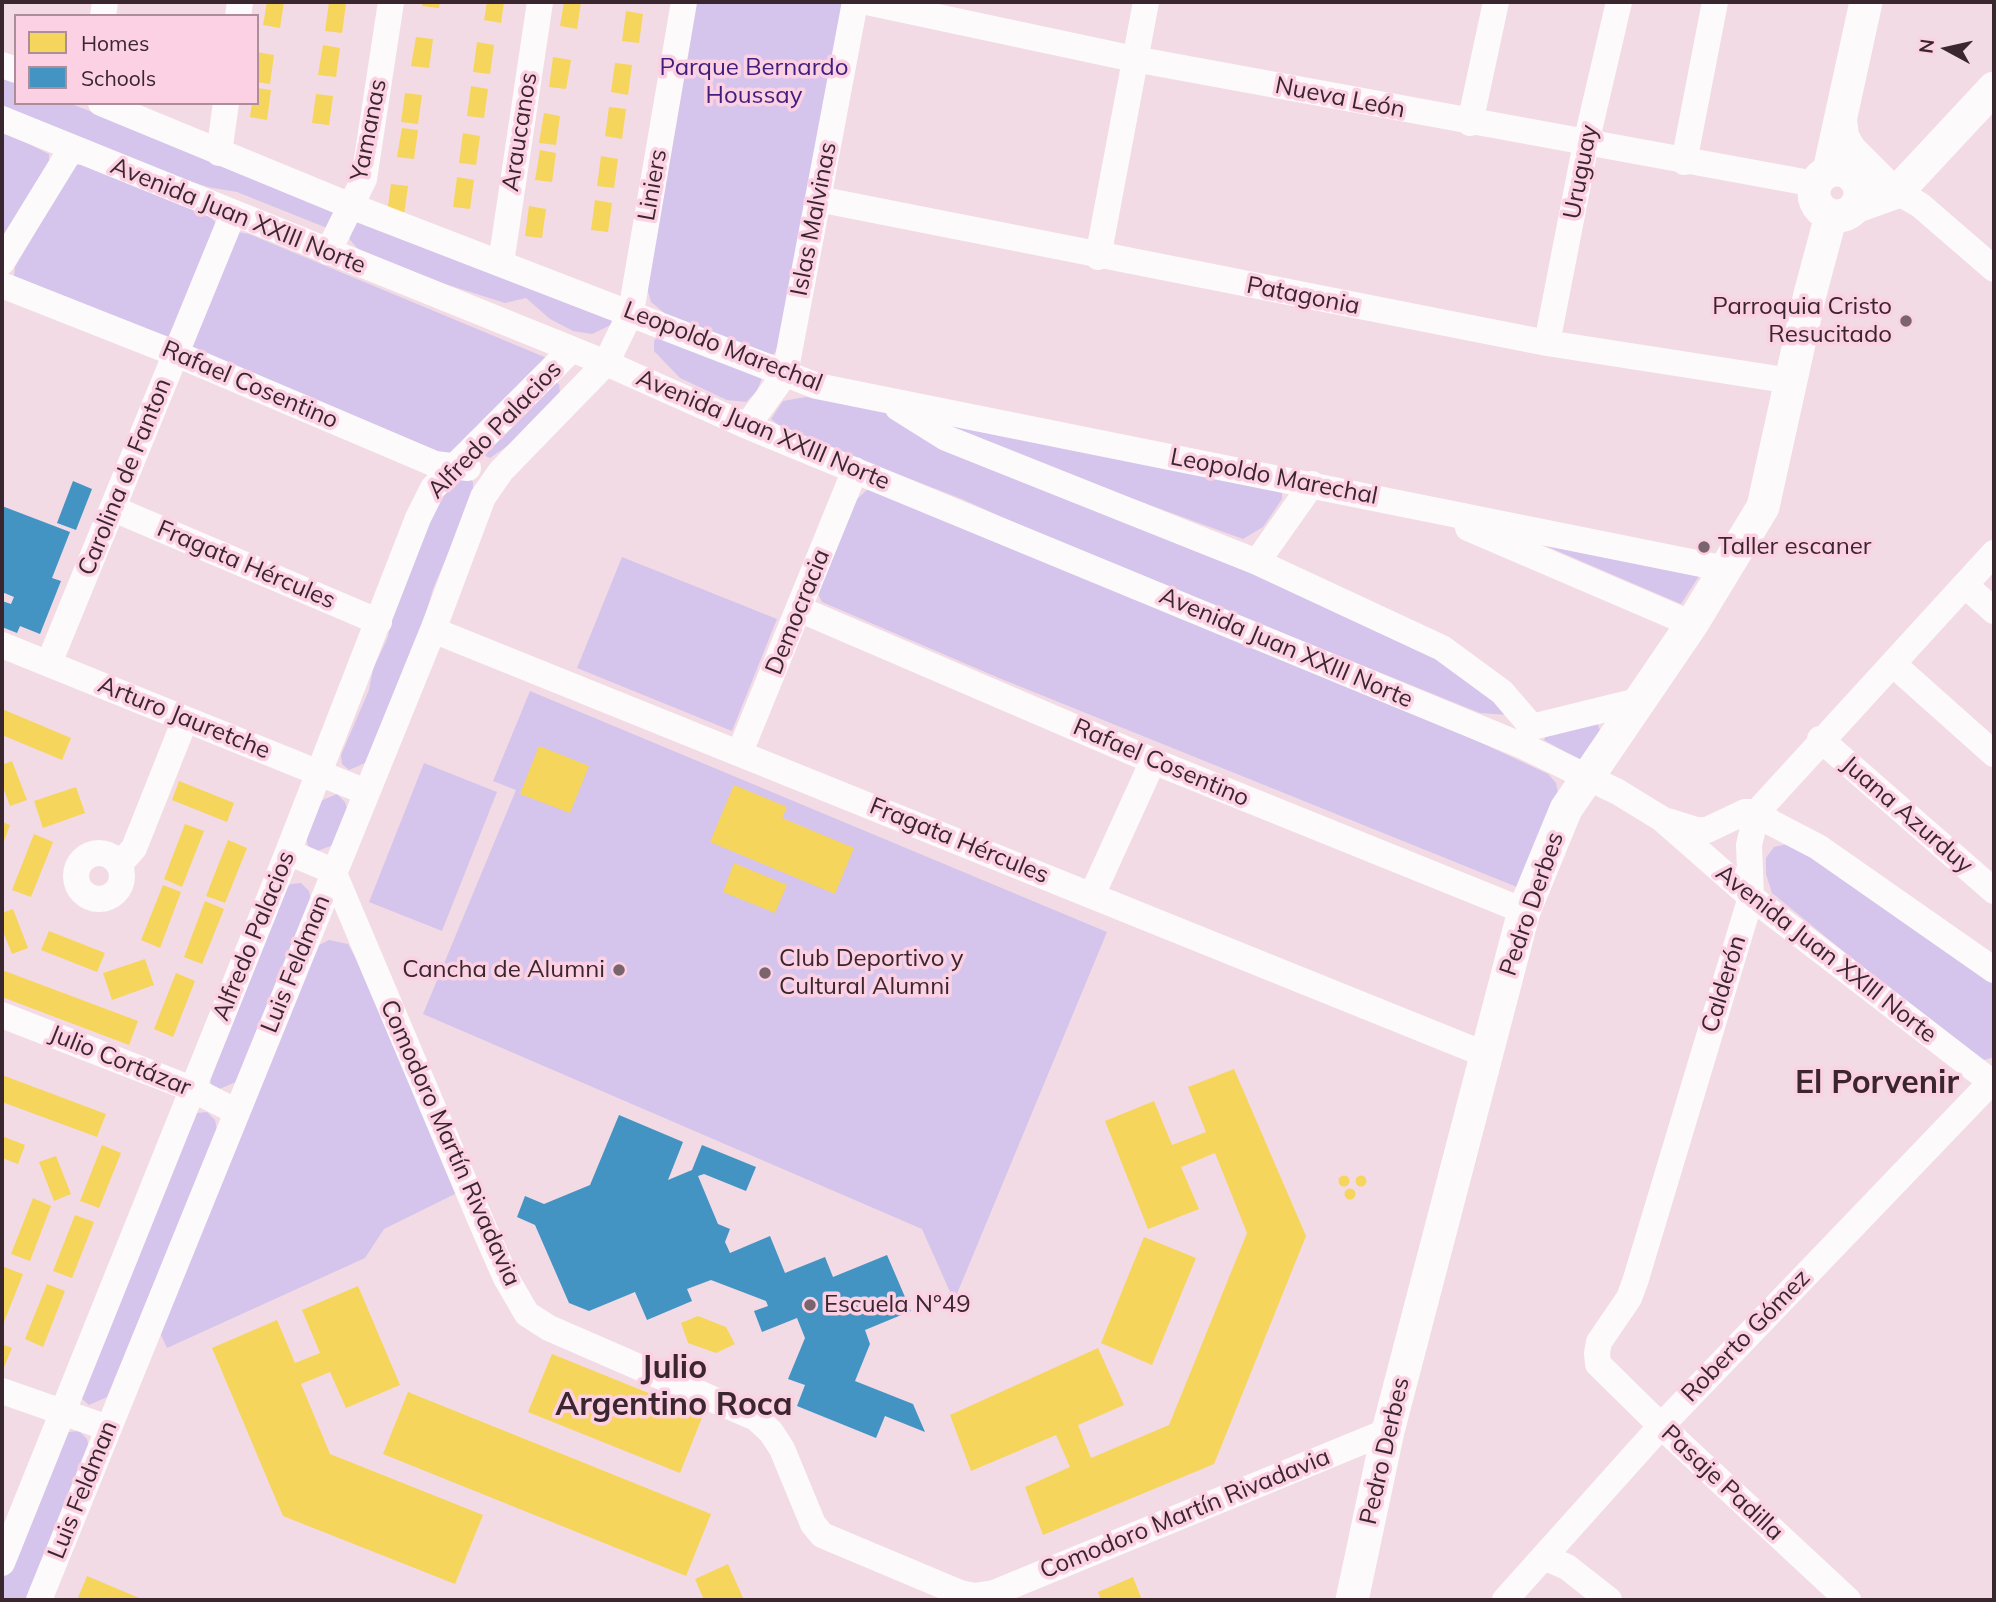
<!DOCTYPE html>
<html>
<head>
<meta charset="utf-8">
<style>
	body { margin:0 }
	#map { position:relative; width:1996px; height:1602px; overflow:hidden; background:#f2dbe4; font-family:Mulish,sans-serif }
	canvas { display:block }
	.frame { position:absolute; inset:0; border:4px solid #3a262e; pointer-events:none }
	.legend { position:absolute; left:14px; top:14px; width:245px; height:91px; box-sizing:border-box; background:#fcd1e3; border:2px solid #ae8d9b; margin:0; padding:9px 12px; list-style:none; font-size:21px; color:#3a262e }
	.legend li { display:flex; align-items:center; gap:14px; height:35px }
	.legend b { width:35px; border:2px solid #ae8d9b }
	.north { position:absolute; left:1912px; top:14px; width:70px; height:70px; -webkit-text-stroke:5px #fcd1e3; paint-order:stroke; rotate:278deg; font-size:19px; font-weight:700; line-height:28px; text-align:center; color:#3a262e }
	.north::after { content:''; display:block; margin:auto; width:24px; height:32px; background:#3a262e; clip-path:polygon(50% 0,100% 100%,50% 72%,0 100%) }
</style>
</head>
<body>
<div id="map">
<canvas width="1996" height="1602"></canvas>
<div class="frame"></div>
<ul class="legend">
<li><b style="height:19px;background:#f6d55c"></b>Homes</li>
<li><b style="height:19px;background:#4393c3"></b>Schools</li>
</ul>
<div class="north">N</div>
</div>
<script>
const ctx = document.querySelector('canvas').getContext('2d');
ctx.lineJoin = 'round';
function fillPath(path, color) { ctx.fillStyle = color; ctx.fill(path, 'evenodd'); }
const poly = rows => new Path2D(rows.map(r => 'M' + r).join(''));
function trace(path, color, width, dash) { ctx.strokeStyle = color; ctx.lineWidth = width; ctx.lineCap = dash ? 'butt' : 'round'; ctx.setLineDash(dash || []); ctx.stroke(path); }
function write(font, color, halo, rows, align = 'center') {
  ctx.font = font + ' Mulish,sans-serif'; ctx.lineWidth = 7; ctx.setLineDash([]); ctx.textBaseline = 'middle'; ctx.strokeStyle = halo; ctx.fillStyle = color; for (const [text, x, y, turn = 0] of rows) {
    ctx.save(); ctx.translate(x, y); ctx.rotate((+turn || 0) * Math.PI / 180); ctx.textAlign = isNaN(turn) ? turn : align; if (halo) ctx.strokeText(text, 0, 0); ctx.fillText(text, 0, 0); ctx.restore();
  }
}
fillPath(poly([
	[695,2,845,2,781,342,774,354,763,356,674,321,651,302,647,288],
	[2,78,16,83,16,103,69,103,341,209,332,230,237,192,208,187,161,172,2,105],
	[2,131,49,154,49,164,2,259],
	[74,165,82,165,209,216,217,224,169,339,14,276,15,267],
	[355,221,616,311,613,324,592,334,573,331,550,319,526,298,505,303,442,283,359,250,350,240,349,230],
	[238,232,249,234,554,361,450,456,415,448,187,347],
	[658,335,762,378,757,391,746,402,727,400,680,378,654,351,654,341],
	[552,381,559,384,560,392,523,435,490,458,483,455],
	[806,397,881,409,1205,547,1446,660,1509,715,1480,713,1048,538,962,499,786,431,771,419,783,401],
	[951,424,1282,492,1282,499,1263,527,1243,539,952,433],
	[467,474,473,482,473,495,433,589,417,644,365,763,349,770,342,764,341,755,369,690,373,669,388,637,392,613,435,496],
	[869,488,1454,730,1548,774,1556,783,1558,793,1517,887,999,678,822,602,818,594,856,500],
	[1539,543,1701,573,1681,604],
	[622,557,777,619,732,731,577,668],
	[530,691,1107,932,954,1301,922,1229,423,1014,516,790,493,781],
	[1597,723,1600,730,1580,760,1544,740,1546,736],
	[424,763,497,792,442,931,369,902],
	[337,794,345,802,348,812,333,845,315,852,308,846,306,835,318,802],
	[1787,844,1805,850,1994,982,1994,1057,1984,1060,1973,1057,1772,893,1766,874,1766,858,1774,847],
	[301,883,309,891,311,900,236,1082,217,1090,211,1084,209,1073,281,891,291,884],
	[329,940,348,944,355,957,457,1193,384,1229,365,1258,167,1348,160,1333,311,956,319,945],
	[207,1112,215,1120,217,1130,107,1397,89,1405,82,1399,80,1388,197,1113],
	[79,1431,87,1439,89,1448,27,1600,2,1600,2,1582,59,1439,69,1432]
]), '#d5c5ec');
fillPath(poly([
	[267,2,284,2,280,28,263,25],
	[329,2,346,4,342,33,325,31],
	[423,2,440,2,439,8,422,6],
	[487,2,504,2,501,23,484,20],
	[564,2,581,2,577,29,560,26],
	[626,11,643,14,639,43,622,41],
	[416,37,433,39,429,68,411,66],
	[477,42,494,45,490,74,473,72],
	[323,45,340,48,336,77,318,75],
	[257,52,274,55,270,84,257,82],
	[553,57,571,60,566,89,549,87],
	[615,63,632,65,628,95,611,92],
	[471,86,488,89,484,118,467,116],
	[257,88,271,90,267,120,250,117,252,103,257,103],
	[405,93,422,95,418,124,401,122],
	[316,94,333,96,329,125,312,123],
	[609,107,626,109,622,139,605,136],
	[544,113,560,116,556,145,539,143],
	[402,128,418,130,414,159,397,157],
	[463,133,480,136,476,165,459,163],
	[540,150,556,153,552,182,535,180],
	[601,156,618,159,614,188,597,186],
	[457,177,474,180,470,209,453,207],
	[391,184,408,186,404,215,387,213],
	[595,200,612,203,608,232,591,230],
	[529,206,546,209,542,238,525,236],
	[2,709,71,738,62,760,2,735],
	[539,746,589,766,570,813,520,794],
	[12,761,27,800,10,806,2,785,2,765],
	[179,781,234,803,227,822,172,800],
	[734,785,787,807,782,818,854,848,835,894,710,842],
	[76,787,85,813,43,828,34,801],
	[2,822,10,825,2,846],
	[185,824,204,831,182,887,164,879],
	[34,834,53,842,31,897,12,890],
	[228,840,247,848,225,903,206,896],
	[734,863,787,885,775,913,723,892],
	[163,885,181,892,160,948,141,940],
	[205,901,224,909,202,964,184,957],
	[13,909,28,948,12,954,2,929,2,913],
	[49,931,105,953,97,972,41,950],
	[145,959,154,985,112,1000,103,973],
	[2,970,138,1021,129,1045,2,997],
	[176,973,195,981,173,1037,154,1029],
	[1234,1069,1306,1236,1214,1464,1043,1535,1025,1487,1070,1467,1056,1435,971,1471,950,1415,1098,1348,1124,1405,1078,1425,1091,1458,1169,1425,1247,1233,1215,1153,1181,1167,1199,1209,1148,1229,1105,1121,1154,1101,1172,1145,1206,1132,1188,1087],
	[2,1075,106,1114,97,1137,2,1102],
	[2,1136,25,1145,18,1164,2,1158],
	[102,1145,121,1153,99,1208,80,1201],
	[56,1156,71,1194,54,1201,39,1162],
	'1338.5 1181a5.5 5.5 0 1 1 11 0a5.5 5.5 0 1 1-11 0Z',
	'1355.5 1181a5.5 5.5 0 1 1 11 0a5.5 5.5 0 1 1-11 0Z',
	'1344.5 1194a5.5 5.5 0 1 1 11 0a5.5 5.5 0 1 1-11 0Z',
	[33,1198,51,1206,30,1261,11,1254],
	[75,1215,94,1222,72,1278,53,1271],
	[1144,1237,1196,1258,1152,1365,1101,1343],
	[4,1267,23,1274,2,1327,2,1272],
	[47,1284,65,1291,43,1347,25,1339],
	[358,1286,400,1385,346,1408,330,1372,301,1384,330,1454,483,1515,455,1584,283,1516,212,1348,277,1320,295,1363,320,1353,302,1310],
	[698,1316,726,1327,735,1344,716,1353,688,1343,681,1323],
	[2,1344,12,1348,4,1367,2,1366],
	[552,1354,703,1415,680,1473,528,1412],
	[408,1392,711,1514,686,1576,383,1454],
	[728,1564,744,1600,704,1600,695,1579],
	[87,1576,144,1600,77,1600],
	[1133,1577,1142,1600,1101,1600,1098,1592]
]), '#f6d55c');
fillPath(poly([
	[73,481,92,489,76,530,57,523],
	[2,506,70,532,52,578,61,581,40,634,20,626,17,633,2,627,2,601,11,604,14,597,2,592],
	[619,1115,683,1142,668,1180,692,1170,702,1145,756,1167,746,1191,704,1174,698,1176,718,1224,730,1229,725,1242,730,1253,770,1236,785,1273,825,1257,833,1277,887,1255,911,1311,865,1330,870,1344,855,1381,913,1404,925,1432,885,1416,876,1438,797,1406,805,1385,788,1379,805,1338,797,1318,762,1332,754,1311,768,1306,766,1301,711,1280,687,1289,692,1301,647,1320,635,1292,589,1311,569,1303,535,1225,517,1217,525,1196,544,1204,590,1185]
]), '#4393c3');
trace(poly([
	[867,2,1134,59,1815,184],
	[103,16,105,2],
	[238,16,240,2],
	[2,65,16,70],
	[101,103,351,206,817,386,1726,569],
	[1843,112,1846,136,1853,148,1897,192,1920,205,1994,269],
	[2,119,606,363,747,426,1523,746,1618,792,1662,819,1751,897,1994,1084],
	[1470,123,1496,2],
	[219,153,226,103],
	[1684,162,1715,2],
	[818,199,1547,343,1791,381],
	[328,252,364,179,391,2],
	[1098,257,1146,2],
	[2,262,72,148],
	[501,263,540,2],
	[2,285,174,353,435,464,468,468],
	[1547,343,1586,143,1619,2],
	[898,408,946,438,1257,562,1442,648,1502,692,1532,727],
	[747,426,785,374,855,2],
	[114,509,379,622],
	[1468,528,1692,624],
	[1257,562,1312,484],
	[1965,585,1994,611],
	[799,609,1153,761,1524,911],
	[433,630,1484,1054],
	[2,645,366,792],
	[49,663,233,214],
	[1893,664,1994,754],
	[1532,727,1638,701],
	[1820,739,1994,891],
	[740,752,855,470],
	[1667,821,1696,830,1707,830,1745,812,1757,812,1772,823,1818,847,1994,970],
	[288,852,333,871,483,1226,506,1278,527,1314,549,1328,756,1418,771,1432,782,1449,813,1524,822,1535,960,1593,974,1596,994,1593,1388,1431],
	'76 876a23 23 0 1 1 46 0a23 23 0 1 1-46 0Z',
	[119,865,134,848,185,720],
	[1092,895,1153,761],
	[2,1015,192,1089,237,1112],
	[2,1391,108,1428],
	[1546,1558,1567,1567,1609,1600],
	[2,1563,288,852,418,518,433,488,570,351],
	[39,1600,433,630,483,497,501,471,606,363,631,312,684,2],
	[1505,1600,1661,1426,1994,1079],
	[1848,1600,1661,1426,1598,1364,1597,1353,1599,1342,1629,1298,1635,1282,1751,897,1749,845,1757,812,1994,553]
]), '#fdfafb', 26);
trace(poly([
	'1814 193a23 23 0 1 1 46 0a23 23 0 1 1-46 0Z',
	[1829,171,1866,2],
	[1855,207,1897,192,1994,88],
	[1352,1600,1388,1431,1524,911,1566,809,1692,624,1763,507,1810,294,1831,216]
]), '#fdfafb', 33);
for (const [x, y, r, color] of [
	[1906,321,7,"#7a656e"],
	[1704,547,7,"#7a656e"],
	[619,970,7,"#7a656e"],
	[765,973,7,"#7a656e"],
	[810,1305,7,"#7a656e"]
]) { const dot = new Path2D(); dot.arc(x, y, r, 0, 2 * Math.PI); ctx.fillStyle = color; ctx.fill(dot); trace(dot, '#fcd1e3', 2.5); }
write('24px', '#3e1f7d', '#fcd1e3', [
	["Parque Bernardo",754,68],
	["Houssay",754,96]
]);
write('24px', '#3a262e', '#fcd1e3', [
	["Nueva León",1340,98,11],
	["Yamanas",369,130,-79],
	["Araucanos",520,132,-81],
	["Uruguay",1581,172,-79],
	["Liniers",653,185,-80],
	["Avenida Juan XXIII Norte",238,216,22],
	["Islas Malvinas",814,219,-79],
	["Patagonia",1303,296,11],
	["Leopoldo Marechal",723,347,21],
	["Rafael Cosentino",250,385,23],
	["Alfredo Palacios",495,430,-46],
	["Avenida Juan XXIII Norte",763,430,23],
	["Carolina de Fanton",125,477,-68],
	["Leopoldo Marechal",1274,477,11],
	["Fragata Hércules",246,565,23],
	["Democracia",798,612,-68],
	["Avenida Juan XXIII Norte",1286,648,23],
	["Arturo Jauretche",184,718,22],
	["Rafael Cosentino",1161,763,23],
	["Juana Azurduy",1907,815,41],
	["Fragata Hércules",959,841,22],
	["Pedro Derbes",1532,904,-71],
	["Alfredo Palacios",254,936,-68],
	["Avenida Juan XXIII Norte",1826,954,38],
	["Luis Feldman",296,964,-68],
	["Calderón",1724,984,-73],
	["Julio Cortázar",120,1061,22],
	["Comodoro Martín Rivadavia",450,1143,66],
	["Roberto Gómez",1746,1336,-46],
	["Pedro Derbes",1385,1451,-77],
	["Pasaje Padilla",1722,1483,43],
	["Luis Feldman",83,1490,-68],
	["Comodoro Martín Rivadavia",1185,1514,-22]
]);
write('24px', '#3a262e', '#fcd1e3', [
	["Parroquia Cristo",1892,307,"right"],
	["Resucitado",1892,335,"right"],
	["Taller escaner",1718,547],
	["Club Deportivo y",779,959],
	["Cultural Alumni",779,987],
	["Cancha de Alumni",605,970,"right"],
	["Escuela N°49",824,1305]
], 'left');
write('bold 32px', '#3a262e', '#fcd1e3', [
	["El Porvenir",1877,1083],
	["Julio",674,1368],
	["Argentino Roca",674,1405]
]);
</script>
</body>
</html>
